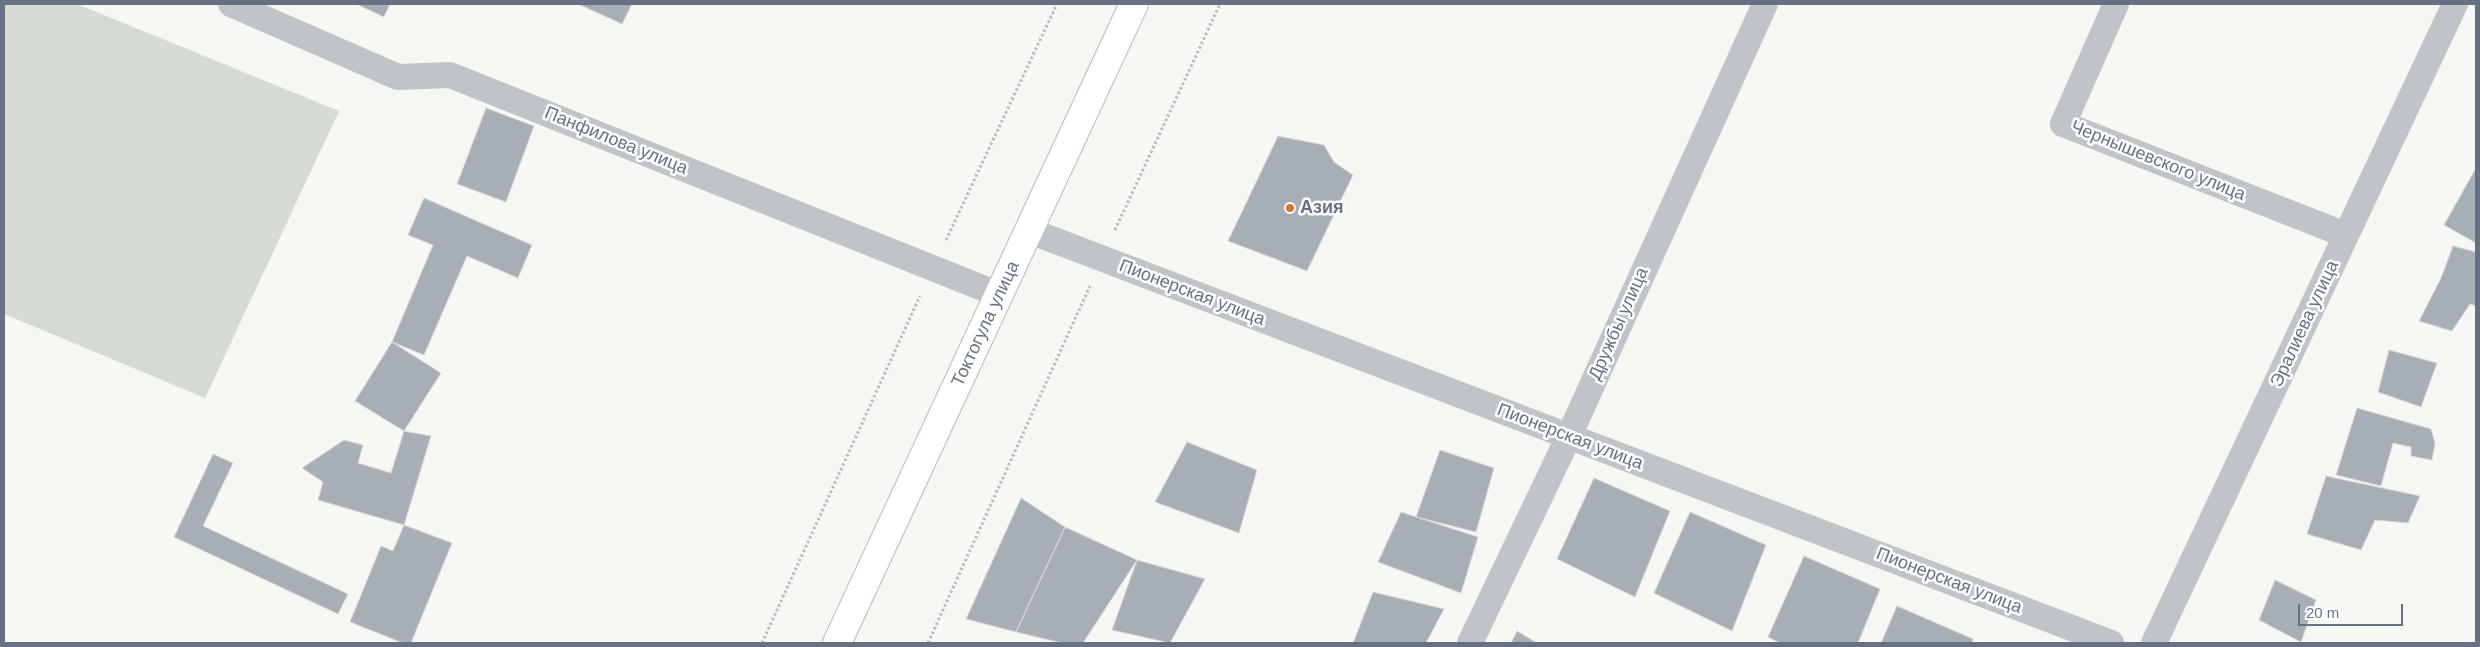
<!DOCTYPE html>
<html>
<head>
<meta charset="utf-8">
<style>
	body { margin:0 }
	#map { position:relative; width:2480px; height:647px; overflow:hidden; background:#f6f7f3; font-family:Helvetica,sans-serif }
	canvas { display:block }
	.frame { position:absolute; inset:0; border:5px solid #667284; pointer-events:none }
	.scale { position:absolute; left:2298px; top:604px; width:105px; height:22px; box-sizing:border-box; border:2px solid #667284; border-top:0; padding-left:6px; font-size:15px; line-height:18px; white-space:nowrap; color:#667284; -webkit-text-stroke:4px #fff; paint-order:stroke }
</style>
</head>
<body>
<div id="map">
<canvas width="2480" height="647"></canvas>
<div class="frame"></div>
<div class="scale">20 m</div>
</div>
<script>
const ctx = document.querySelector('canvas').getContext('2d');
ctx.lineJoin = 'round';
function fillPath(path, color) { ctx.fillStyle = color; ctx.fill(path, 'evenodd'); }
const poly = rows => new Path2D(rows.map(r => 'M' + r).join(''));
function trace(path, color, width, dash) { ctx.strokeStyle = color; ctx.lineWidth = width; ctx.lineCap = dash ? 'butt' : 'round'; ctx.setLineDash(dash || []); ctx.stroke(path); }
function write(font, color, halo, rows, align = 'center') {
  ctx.font = font + ' Helvetica,sans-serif'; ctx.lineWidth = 5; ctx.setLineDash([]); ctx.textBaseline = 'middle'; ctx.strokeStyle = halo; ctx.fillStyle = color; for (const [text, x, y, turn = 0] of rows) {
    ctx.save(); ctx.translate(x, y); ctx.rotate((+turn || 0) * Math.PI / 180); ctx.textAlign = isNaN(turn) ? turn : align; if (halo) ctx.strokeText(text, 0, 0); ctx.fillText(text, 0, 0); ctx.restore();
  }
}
fillPath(poly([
	[4,4,77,4,339,111,205,398,4,314]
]), '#d5dbd3');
const building = poly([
	[356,4,390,4,384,17,356,4],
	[578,4,632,4,622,24,578,4],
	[486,108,534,126,506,202,457,184,486,108],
	[1278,136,1324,145,1334,162,1353,175,1307,271,1228,241,1278,136],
	[2476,168,2476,243,2444,225,2476,168],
	[424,198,532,245,518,278,467,256,424,355,392,342,433,245,408,235,424,198],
	[2453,246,2476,252,2476,306,2470,304,2452,331,2419,321,2441,278,2453,246],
	[392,342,441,373,404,431,355,401,392,342],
	[2389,350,2437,363,2421,407,2378,392,2389,350],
	[2357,408,2431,429,2435,443,2432,460,2411,456,2411,447,2393,443,2381,486,2336,475,2357,408],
	[404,431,431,436,404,525,318,500,323,482,302,468,344,440,363,445,358,463,391,473,404,431],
	[1187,442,1257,470,1239,533,1155,502,1187,442],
	[1440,450,1494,468,1476,532,1416,517,1440,450],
	[213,454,233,463,203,526,348,594,338,614,174,537,213,454],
	[2326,476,2420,496,2408,523,2375,520,2361,550,2307,534,2326,476],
	[1594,478,1670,511,1635,597,1557,559,1594,478],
	[1021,498,1065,527,1016,632,966,619,1021,498],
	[1401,512,1478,537,1461,593,1378,562,1401,512],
	[1690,512,1766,545,1732,631,1654,593,1690,512],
	[404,525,452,543,411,643,403,643,350,622,381,546,393,551,404,525],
	[1065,527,1137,560,1083,643,1062,643,1016,632,1065,527],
	[1804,556,1880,589,1858,643,1780,643,1768,637,1804,556],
	[1137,560,1205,579,1170,643,1112,630,1137,560],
	[2275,580,2316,600,2301,642,2259,620,2275,580],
	[1373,592,1444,609,1426,643,1353,643,1373,592],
	[1897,606,1973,639,1972,643,1881,643,1897,606],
	[1517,631,1537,643,1511,643,1517,631]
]);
fillPath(building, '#a8aeb6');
trace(building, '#d8d8d6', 1);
const trunk = poly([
	[837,643,1134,4]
]);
trace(trunk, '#b5b7bb', 30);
trace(poly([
	[1115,230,1220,4],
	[946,240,1057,4],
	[762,643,920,296],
	[928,643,1090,286]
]), '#babcbf', 3, [2.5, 2.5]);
trace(poly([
	[231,4,398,77,450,75,1000,295],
	[2116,4,2063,124,2346,235],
	[1030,231,2111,643],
	[1470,643,1569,436,1765,4],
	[2154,643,2455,4]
]), '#c0c3c7', 26);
trace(trunk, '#fff', 28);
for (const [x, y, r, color] of [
	[1290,208,5,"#e17029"]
]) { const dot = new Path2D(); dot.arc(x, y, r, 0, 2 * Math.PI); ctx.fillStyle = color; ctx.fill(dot); trace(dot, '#fff', 2); }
write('18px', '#667284', '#fff', [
	["Панфилова улица",616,141,22],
	["Чернышевского улица",2158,161,22],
	["Пионерская улица",1192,293,21],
	["Токтогула улица",986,324,-65],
	["Дружбы улица",1619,324,-66],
	["Эралиева улица",2305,324,-65],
	["Пионерская улица",1570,437,21],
	["Пионерская улица",1949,581,21]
]);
write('bold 18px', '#667284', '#fff', [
	["Aзия",1300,208]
], 'left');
</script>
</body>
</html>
